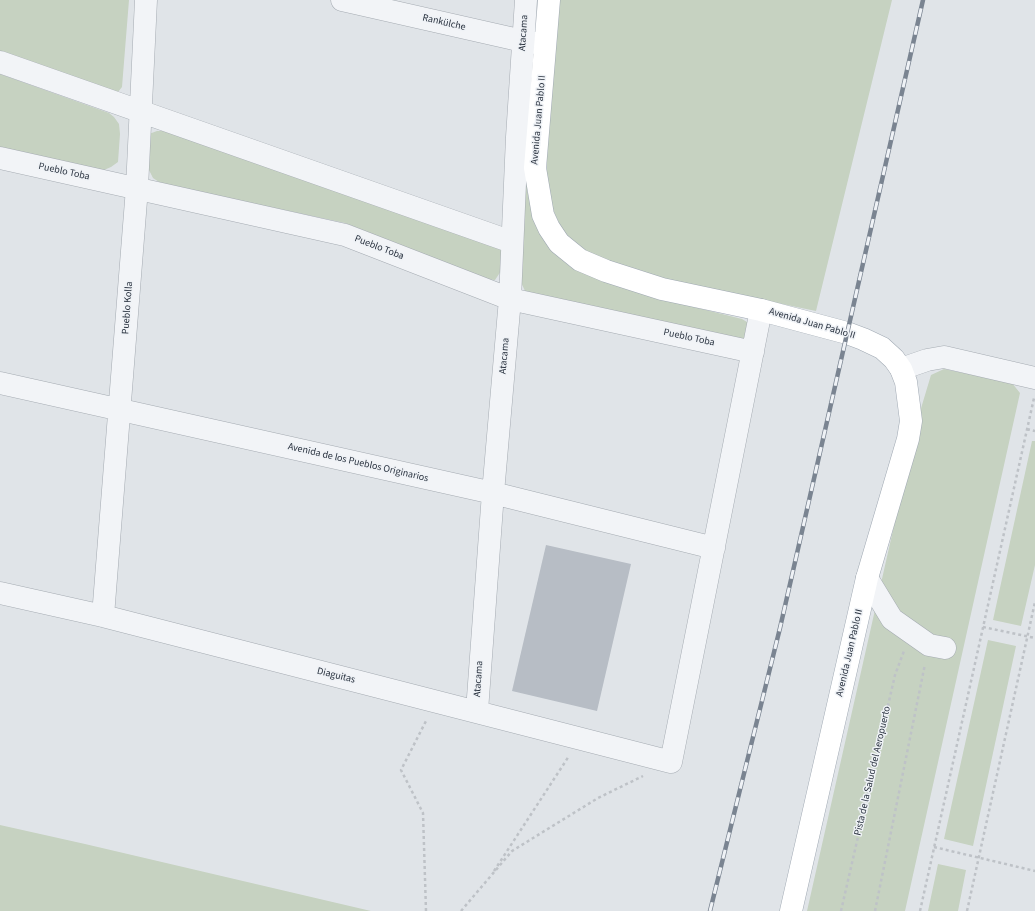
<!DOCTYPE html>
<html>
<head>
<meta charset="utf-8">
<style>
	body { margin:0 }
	canvas { display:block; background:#e0e4e8 }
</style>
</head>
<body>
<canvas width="1035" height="911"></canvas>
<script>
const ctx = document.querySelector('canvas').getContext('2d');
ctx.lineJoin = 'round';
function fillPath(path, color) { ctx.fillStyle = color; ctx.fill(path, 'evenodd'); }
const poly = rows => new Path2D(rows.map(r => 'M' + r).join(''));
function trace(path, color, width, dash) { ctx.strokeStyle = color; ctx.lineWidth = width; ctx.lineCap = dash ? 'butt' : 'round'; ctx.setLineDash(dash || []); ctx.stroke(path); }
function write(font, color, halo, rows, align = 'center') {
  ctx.font = font + ' "Source Sans 3",sans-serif'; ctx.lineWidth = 3; ctx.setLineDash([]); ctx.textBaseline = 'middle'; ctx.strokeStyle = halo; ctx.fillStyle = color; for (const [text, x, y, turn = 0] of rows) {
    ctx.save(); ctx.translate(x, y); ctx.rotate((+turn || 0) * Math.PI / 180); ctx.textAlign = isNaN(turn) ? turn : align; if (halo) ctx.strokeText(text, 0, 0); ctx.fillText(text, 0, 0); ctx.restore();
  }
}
fillPath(poly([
	[0,0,129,0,122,87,118,92,0,53],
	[557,0,892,0,816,311,671,281,638,271,584,251,567,238,556,217,550,201,547,183,547,156],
	[535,54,527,190,535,221,658,298,742,319,747,322,748,327,747,339,742,341,534,297,525,291,519,278,521,189],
	[0,74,109,113,114,117,119,124,120,134,118,162,111,167,104,170,0,147],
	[157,131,168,131,500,249,504,256,501,271,495,280,484,279,345,223,162,184,153,178,148,168,149,134],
	[944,369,1012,383,1020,393,905,911,807,911,919,415,931,375],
	[1032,441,1035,441,1035,565,1021,626,993,620],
	[988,640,1016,646,973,846,944,839],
	[0,825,85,844,371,911,0,911],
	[938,864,966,870,958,911,928,911]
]), '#c6d2c1');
fillPath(poly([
	[546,545,631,564,597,711,512,691]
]), '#b7bdc5');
const minor = poly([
	[342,0,523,41,536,43],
	[0,62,512,242],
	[0,158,345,235,510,299,753,352],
	[901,369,927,360,944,357,1035,378],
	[0,383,493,493,714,548],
	[867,578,892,619,929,645,945,648],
	[0,593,103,616,671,762,761,310],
	[103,616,137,188,146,0],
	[477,711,493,493,510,299,517,137,526,0]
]);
const major = poly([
	[549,0,535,168,543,215,549,228,559,243,580,260,606,271,662,289,761,310,847,333,863,339,882,348,894,359,901,369,906,382,911,421,908,439,867,578,791,911]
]);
trace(minor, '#a5abb2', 23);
trace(major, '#a0a9b3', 23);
trace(poly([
	[1027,429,1035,431],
	[983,627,1035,638],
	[934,847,1035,871],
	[494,871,569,756],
	[426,911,423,813,401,770,427,719],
	[461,911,512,851,598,798,643,776],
	[841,911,895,675,904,651],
	[875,911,925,664],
	[920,911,1034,398],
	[967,911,1035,602]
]), '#bec2c7', 2.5, [3, 3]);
trace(minor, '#f2f4f7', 22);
trace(major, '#fff', 22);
const rail = poly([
	[710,911,780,628,923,0]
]);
trace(rail, '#7a8491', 4.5);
trace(rail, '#eff2f6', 3, [9]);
write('10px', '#29323f', '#eff2f6', [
	["Rankülche",444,23,13],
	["Atacama",524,33,-86],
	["Avenida Juan Pablo II",539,120,-85],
	["Pueblo Toba",64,172,12],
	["Pueblo Toba",379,248,21],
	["Pueblo Kolla",128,308,-86],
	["Avenida Juan Pablo II",812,324,16],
	["Pueblo Toba",689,338,12],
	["Atacama",505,356,-85],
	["Avenida de los Pueblos Originarios",358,463,13],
	["Avenida Juan Pablo II",850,653,-77],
	["Diaguitas",336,676,14],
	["Atacama",479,679,-86],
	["Pista de la Salud del Aeropuerto",873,771,-77]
]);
</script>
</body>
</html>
